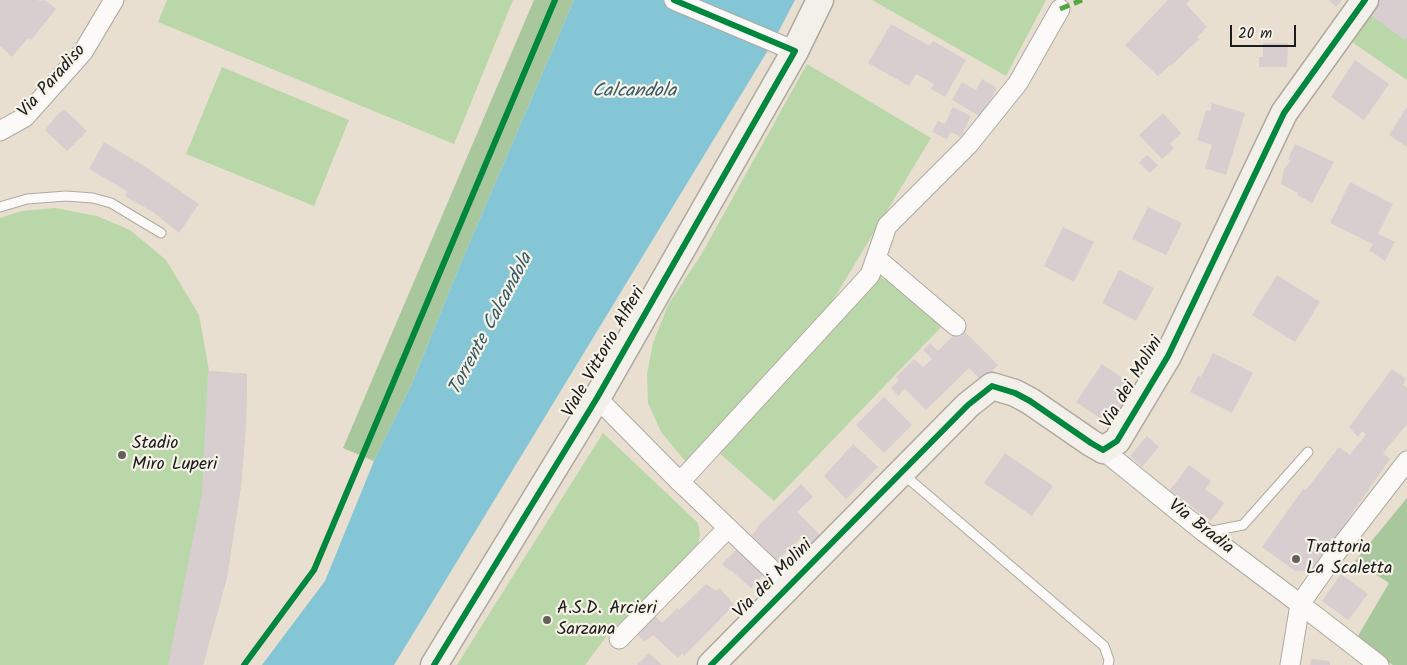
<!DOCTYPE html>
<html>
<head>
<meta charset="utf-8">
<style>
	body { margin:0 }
	#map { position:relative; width:1407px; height:665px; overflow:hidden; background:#e8dfd0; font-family:Kalam,sans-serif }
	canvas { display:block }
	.scale { position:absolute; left:1230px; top:25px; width:66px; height:22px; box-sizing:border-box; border:2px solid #1c1c1c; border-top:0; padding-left:6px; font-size:15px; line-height:18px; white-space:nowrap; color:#1c1c1c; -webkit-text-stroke:4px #f7f3e8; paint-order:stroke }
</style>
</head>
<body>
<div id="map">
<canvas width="1407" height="665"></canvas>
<div class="scale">20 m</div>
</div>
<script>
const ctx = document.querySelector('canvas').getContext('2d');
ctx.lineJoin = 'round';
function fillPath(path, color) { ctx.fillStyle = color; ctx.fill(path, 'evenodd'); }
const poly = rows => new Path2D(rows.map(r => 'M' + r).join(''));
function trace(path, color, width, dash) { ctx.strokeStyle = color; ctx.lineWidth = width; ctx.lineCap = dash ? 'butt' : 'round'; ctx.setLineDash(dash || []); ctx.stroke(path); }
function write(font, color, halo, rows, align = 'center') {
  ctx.font = font + ' Kalam,sans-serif'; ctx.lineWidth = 4.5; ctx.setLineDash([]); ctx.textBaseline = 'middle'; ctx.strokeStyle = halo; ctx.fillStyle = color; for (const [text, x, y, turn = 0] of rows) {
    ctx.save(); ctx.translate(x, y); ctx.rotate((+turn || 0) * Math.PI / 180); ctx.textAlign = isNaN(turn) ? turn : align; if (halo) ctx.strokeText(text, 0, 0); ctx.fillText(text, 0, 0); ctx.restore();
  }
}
fillPath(poly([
	[167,0,513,0,454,144,158,22],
	[872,0,1046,0,1006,76],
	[1378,0,1407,0,1407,80,1352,42],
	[807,64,931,138,821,320,686,462,661,432,648,403,647,374,653,343,668,305,701,255],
	[222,67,349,120,314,206,186,154],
	[55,208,97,216,130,230,166,260,199,315,209,371,247,374,246,424,241,485,227,577,203,665,0,665,0,218,22,211],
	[879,276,946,322,774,501,717,451],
	[603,433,698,523,700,534,698,545,606,637,585,665,457,665]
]), '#b9d7a8');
fillPath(poly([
	[534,0,574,0,460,265,413,381,374,461,343,448],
	[1407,498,1407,665,1393,665,1355,641,1389,583,1355,561]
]), '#a9c79d');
fillPath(poly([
	[574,0,795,0,773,42,394,665,262,665,325,581,374,461,413,381,460,265]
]), '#84c5d6');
fillPath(poly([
	[0,0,38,0,40,1,45,0,56,9,31,40,28,38,12,57,0,46],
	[1168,0,1190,0,1186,4,1207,27,1197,37,1199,39,1171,66,1170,65,1158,76,1125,45],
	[1329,0,1342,0,1336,7],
	[1381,0,1407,0,1407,37,1405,40,1370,15],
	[891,24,930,46,933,41,966,60,945,97,931,89,934,84,916,74,909,86,868,63],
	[1263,43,1288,43,1287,67,1259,67,1259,57,1263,57],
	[1355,60,1389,84,1364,120,1331,97],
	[982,79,997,88,981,117,952,100,962,82,976,90],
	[1212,103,1245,113,1226,175,1205,168,1212,145,1197,140,1206,110,1210,111],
	[953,107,971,116,961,137,951,132,947,139,932,132,938,121,945,124],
	[1407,107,1407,147,1389,135],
	[64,109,87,131,67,151,45,130,56,116],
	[1163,113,1181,133,1170,144,1174,148,1162,159,1139,135],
	[104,142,144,166,199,204,179,233,153,212,125,196,127,191,89,169],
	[1295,144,1334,162,1312,203,1297,195,1298,193,1281,184,1284,169,1291,161,1288,159],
	[1147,155,1158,165,1150,173,1139,163],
	[1350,182,1393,204,1378,234,1395,242,1385,261,1369,250,1373,244,1330,223],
	[1148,207,1182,223,1166,255,1132,239],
	[1063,227,1094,242,1074,282,1044,266],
	[1119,270,1154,288,1136,321,1102,303],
	[1277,275,1320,302,1295,342,1252,315],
	[961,328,998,365,982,381,969,368,926,410,905,389,898,396,891,388,899,380,896,377,914,359,923,367,932,359,923,350,930,343,938,351],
	[1213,353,1253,373,1232,413,1190,392,1198,376,1201,377],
	[1102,364,1140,390,1114,427,1076,402],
	[1392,369,1406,379,1403,385,1407,388,1407,424,1383,453,1390,459,1316,565,1308,571,1295,571,1262,547,1303,489,1306,490,1339,447,1350,455,1366,434,1362,431,1358,437,1349,427],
	[208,371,247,374,246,424,241,485,227,577,203,665,168,665,202,493],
	[884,397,912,425,884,453,856,425],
	[1147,436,1159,447,1142,467,1130,456],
	[853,444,878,467,846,499,824,476],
	[1005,453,1053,486,1032,516,984,483],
	[1189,465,1211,481,1205,489,1224,503,1211,521,1170,490],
	[801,484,813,497,797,512,823,538,814,549,802,537,777,561,752,535,758,528,757,527],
	[741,545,764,574,751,588,731,570,730,571,722,564],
	[1341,574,1368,594,1348,620,1322,601],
	[706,584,716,591,720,588,734,605,684,656,682,653,678,658,653,635,644,642,635,631,653,614,662,623,677,608,679,610],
	[649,653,662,665,637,665],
	[1311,659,1330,661,1330,665,1310,665]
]), '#d8ced0');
const lane = poly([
	[0,207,27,199,66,196,93,198,111,203,161,233],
	[903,474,1104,646,1109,660,1108,665],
	[1207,532,1243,525,1308,452]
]);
const street = poly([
	[674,0,795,51],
	[0,131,25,117,83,52,114,0],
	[876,258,956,326],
	[597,398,680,482,790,587],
	[1103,450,1204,532,1300,604,1290,665],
	[680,482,870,275,887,226,969,144,1018,83,1060,9],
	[619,639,728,528],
	[1379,665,1300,604,1336,553,1407,461]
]);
const secondary = poly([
	[434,665,597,398,795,51,820,0],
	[711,665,968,405,992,386,1015,393,1030,401,1091,443,1103,450,1117,441,1168,356,1284,113,1365,0]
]);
trace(lane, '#afa9a0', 11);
trace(street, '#afa9a0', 21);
trace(secondary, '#afa9a0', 29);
trace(lane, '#fcfaf8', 9);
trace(street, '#fcfaf8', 19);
trace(secondary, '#f3f0ea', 26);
trace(poly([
	[1060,9,1082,0]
]), '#52a943', 5, [10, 5]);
trace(poly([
	[244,665,314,570,555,0],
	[434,665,597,398,795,51,674,0],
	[711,665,968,405,992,386,1015,393,1030,401,1091,443,1103,450,1117,441,1168,356,1284,113,1365,0]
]), '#00873e', 6);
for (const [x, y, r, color] of [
	[122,455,5,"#63605b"],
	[1296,559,5,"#63605b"],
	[547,620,5,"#63605b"]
]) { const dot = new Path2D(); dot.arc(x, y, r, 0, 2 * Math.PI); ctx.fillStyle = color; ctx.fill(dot); trace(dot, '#f7f3e8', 2); }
write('18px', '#1c1c1c', '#f7f3e8', [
	["Via Paradiso",53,82,-48],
	["Viale Vittorio Alfieri",605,353,-60],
	["Via dei Molini",1133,383,-59],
	["Via Bradia",1200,528,38],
	["Via dei Molini",774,580,-45]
]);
write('18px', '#1c1c1c', '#f7f3e8', [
	["Stadio",132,445],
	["Miro Luperi",132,466],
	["Trattoria",1306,549],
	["La Scaletta",1306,570],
	["A.S.D. Arcieri",557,610],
	["Sarzana",557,631]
], 'left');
write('italic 19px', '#345b67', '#f7f3e8', [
	["Calcandola",634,93],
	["Torrente Calcandola",492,325,-62]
]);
</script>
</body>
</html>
